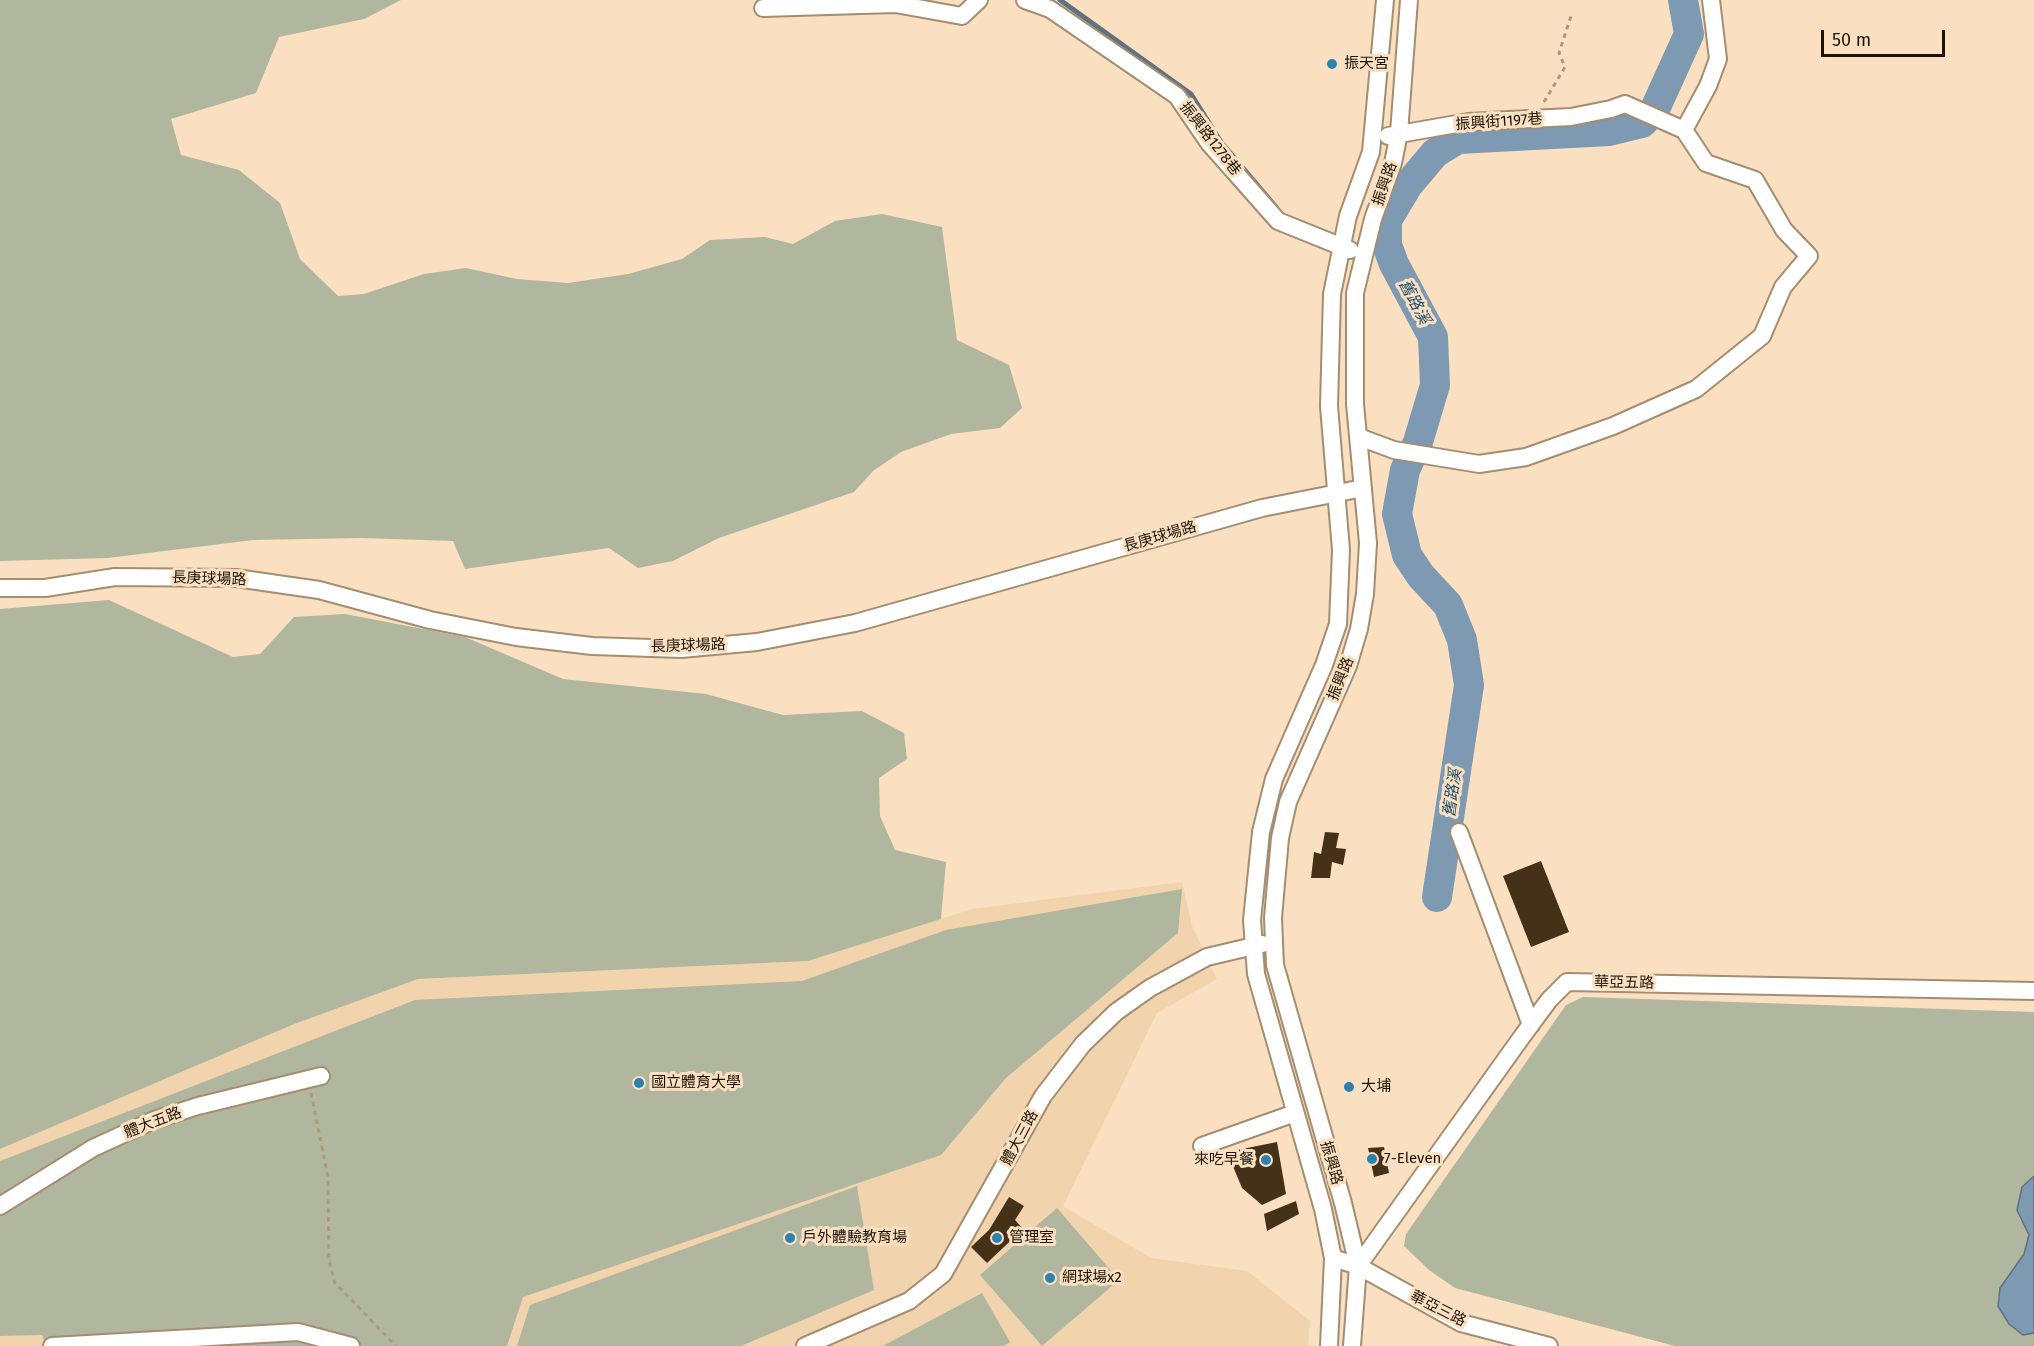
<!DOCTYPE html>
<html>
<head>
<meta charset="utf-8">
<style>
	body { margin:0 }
	#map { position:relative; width:2034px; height:1346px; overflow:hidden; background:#fae0c1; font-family:"Fira Sans",sans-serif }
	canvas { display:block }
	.scale { position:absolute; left:1821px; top:30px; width:124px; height:27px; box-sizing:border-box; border:3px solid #1c1308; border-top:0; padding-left:8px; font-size:18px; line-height:21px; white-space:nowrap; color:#1c1308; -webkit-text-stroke:4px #fae0c1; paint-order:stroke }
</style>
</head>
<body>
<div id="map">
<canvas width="2034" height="1346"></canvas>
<div class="scale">50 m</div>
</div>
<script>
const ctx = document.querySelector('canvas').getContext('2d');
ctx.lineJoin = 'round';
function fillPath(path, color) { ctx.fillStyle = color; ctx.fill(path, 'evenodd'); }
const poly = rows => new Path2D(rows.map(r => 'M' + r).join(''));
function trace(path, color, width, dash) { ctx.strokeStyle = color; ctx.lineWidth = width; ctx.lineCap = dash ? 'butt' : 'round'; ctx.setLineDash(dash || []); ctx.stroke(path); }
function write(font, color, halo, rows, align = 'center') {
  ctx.font = font + ' "Fira Sans","Noto Sans TC",sans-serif'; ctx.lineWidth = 6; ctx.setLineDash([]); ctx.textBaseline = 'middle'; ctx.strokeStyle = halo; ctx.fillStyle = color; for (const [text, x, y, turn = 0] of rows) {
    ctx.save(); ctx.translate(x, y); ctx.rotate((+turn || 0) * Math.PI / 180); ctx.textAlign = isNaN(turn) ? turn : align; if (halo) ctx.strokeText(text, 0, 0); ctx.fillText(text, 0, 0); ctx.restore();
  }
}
fillPath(poly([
	[1182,882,1192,926,1217,979,1157,1013,1063,1206,1151,1258,1247,1271,1310,1321,1308,1346,0,1346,0,1149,294,1023,418,979,808,961,972,909]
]), '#f1d3ad');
fillPath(poly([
	[0,0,401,0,364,19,279,37,256,93,171,119,181,155,239,170,280,203,300,259,338,296,364,294,424,274,466,268,517,279,568,283,628,274,682,259,710,240,765,237,793,244,835,221,882,214,942,227,957,340,1009,365,1022,408,1000,428,951,434,901,452,873,471,854,492,719,538,673,561,638,568,609,548,465,569,453,541,361,538,253,540,108,558,0,561],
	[109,600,233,657,260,654,294,617,345,614,465,637,563,679,706,694,783,715,862,711,904,733,907,759,879,778,880,816,895,850,946,862,941,919,808,961,418,979,294,1024,0,1149,0,609],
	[1182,889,1178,933,1006,1078,941,1155,523,1297,507,1346,47,1346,42,1335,0,1336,0,1161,415,1000,802,981,946,930],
	[1583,997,2034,1012,2034,1346,1675,1346,1455,1288,1429,1270,1404,1246,1406,1234,1566,1005],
	[857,1186,874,1290,741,1346,517,1346,530,1305],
	[1057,1208,1119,1280,1042,1346,980,1275],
	[982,1293,1010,1342,1004,1346,883,1346]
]), '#b0b79e');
const water = poly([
	[2034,1176,2034,1333,2023,1335,2009,1324,1998,1306,2000,1288,2024,1254,2029,1235,2017,1210,2022,1187,2034,1176]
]);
fillPath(water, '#7d9ab2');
trace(water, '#60727f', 1.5);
trace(poly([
	[1060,0,1191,94,1221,142,1276,207]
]), '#60727f', 5);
trace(poly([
	[1437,897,1469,685,1462,640,1448,605,1421,576,1407,555,1397,514,1405,470,1418,442,1435,385,1433,337,1394,264,1387,245,1387,220,1408,185,1435,153,1458,139,1609,131,1642,123,1655,109,1689,34,1683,0]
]), '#7d9ab2', 30);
fillPath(poly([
	[1325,832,1339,833,1336,848,1346,849,1343,865,1332,862,1330,878,1311,878,1314,852,1321,854],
	[1541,861,1569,932,1531,947,1503,876],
	[1277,1142,1286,1194,1262,1205,1242,1188,1227,1152],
	[1384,1147,1389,1173,1374,1177,1368,1148],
	[1009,1197,1024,1206,1015,1220,1023,1229,987,1263,971,1247,989,1230],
	[1296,1201,1299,1214,1267,1231,1264,1214]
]), '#443117');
const minor = poly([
	[1025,0,1050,9,1177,96,1209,143,1278,221,1350,250],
	[763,8,895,4,962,16,979,0],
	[1388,136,1468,122,1571,117,1611,109,1625,104,1684,130],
	[1359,437,1394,450,1479,464,1526,457,1613,426,1696,389,1762,336,1783,287,1809,256,1784,230,1755,180,1706,163,1684,130,1708,86,1718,59,1711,0],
	[0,588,45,588,115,577,236,578,319,590,430,620,516,637,592,646,681,649,757,642,855,623,1262,508,1363,488],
	[1459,832,1531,1025],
	[1202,1146,1295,1113],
	[0,1206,93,1148,154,1120,198,1106,321,1076],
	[1333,1258,1358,1266,1461,1323,1549,1346],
	[1358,1266,1521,1038,1549,1000,1567,982,2034,991],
	[52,1346,298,1332,351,1346],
	[805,1346,909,1301,943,1274,1043,1096,1083,1044,1116,1012,1150,988,1207,957,1262,944],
	[1329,1346,1333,1258,1323,1209,1256,974,1252,920,1261,832,1274,779,1324,665,1338,624,1341,550,1329,406,1332,294,1348,216,1371,152,1385,0],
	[1352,1346,1358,1266,1343,1203,1275,965,1273,918,1280,838,1288,802,1348,666,1359,629,1365,594,1368,543,1355,404,1355,293,1373,219,1393,163,1399,133,1409,0]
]);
trace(minor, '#a48d70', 20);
trace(poly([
	[1544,102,1565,67,1559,53,1571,16],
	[311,1093,328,1177,329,1261,335,1283,396,1346]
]), '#ad9981', 3, [4.5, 4.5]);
trace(minor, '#fff', 16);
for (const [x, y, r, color] of [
	[1332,64,6,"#2b81b0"],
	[639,1083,6,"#2b81b0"],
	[1349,1087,6,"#2b81b0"],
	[1372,1159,6,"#2b81b0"],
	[1266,1160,6,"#2b81b0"],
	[790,1238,6,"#2b81b0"],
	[997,1238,6,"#2b81b0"],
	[1050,1278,6,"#2b81b0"]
]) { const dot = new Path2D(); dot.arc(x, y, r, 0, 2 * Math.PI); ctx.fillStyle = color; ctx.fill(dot); trace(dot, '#fae0c1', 2); }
write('15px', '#1c1308', '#fae0c1', [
	["振天宮",1344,64],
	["國立體育大學",651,1083],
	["大埔",1361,1087],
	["7-Eleven",1384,1159],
	["來吃早餐",1254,1160,"right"],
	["戶外體驗教育場",802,1238],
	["管理室",1009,1238],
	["網球場x2",1062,1278]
], 'left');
write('15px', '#1c1308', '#fae0c1', [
	["振興街1197巷",1499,122,-4],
	["振興路1278巷",1210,139,52],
	["振興路",1385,184,-71],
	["長庚球場路",1160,537,-16],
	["長庚球場路",209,579,2],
	["長庚球場路",688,646,-2],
	["振興路",1341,679,-68],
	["華亞五路",1624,983,1],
	["體大五路",153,1123,-21],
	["體大三路",1020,1138,-62],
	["振興路",1331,1163,74],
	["華亞三路",1438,1309,27]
]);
write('italic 16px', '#1c4c6e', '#fae0c1', [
	["舊路溪",1414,302,62],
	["舊路溪",1453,793,-82]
]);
</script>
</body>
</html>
